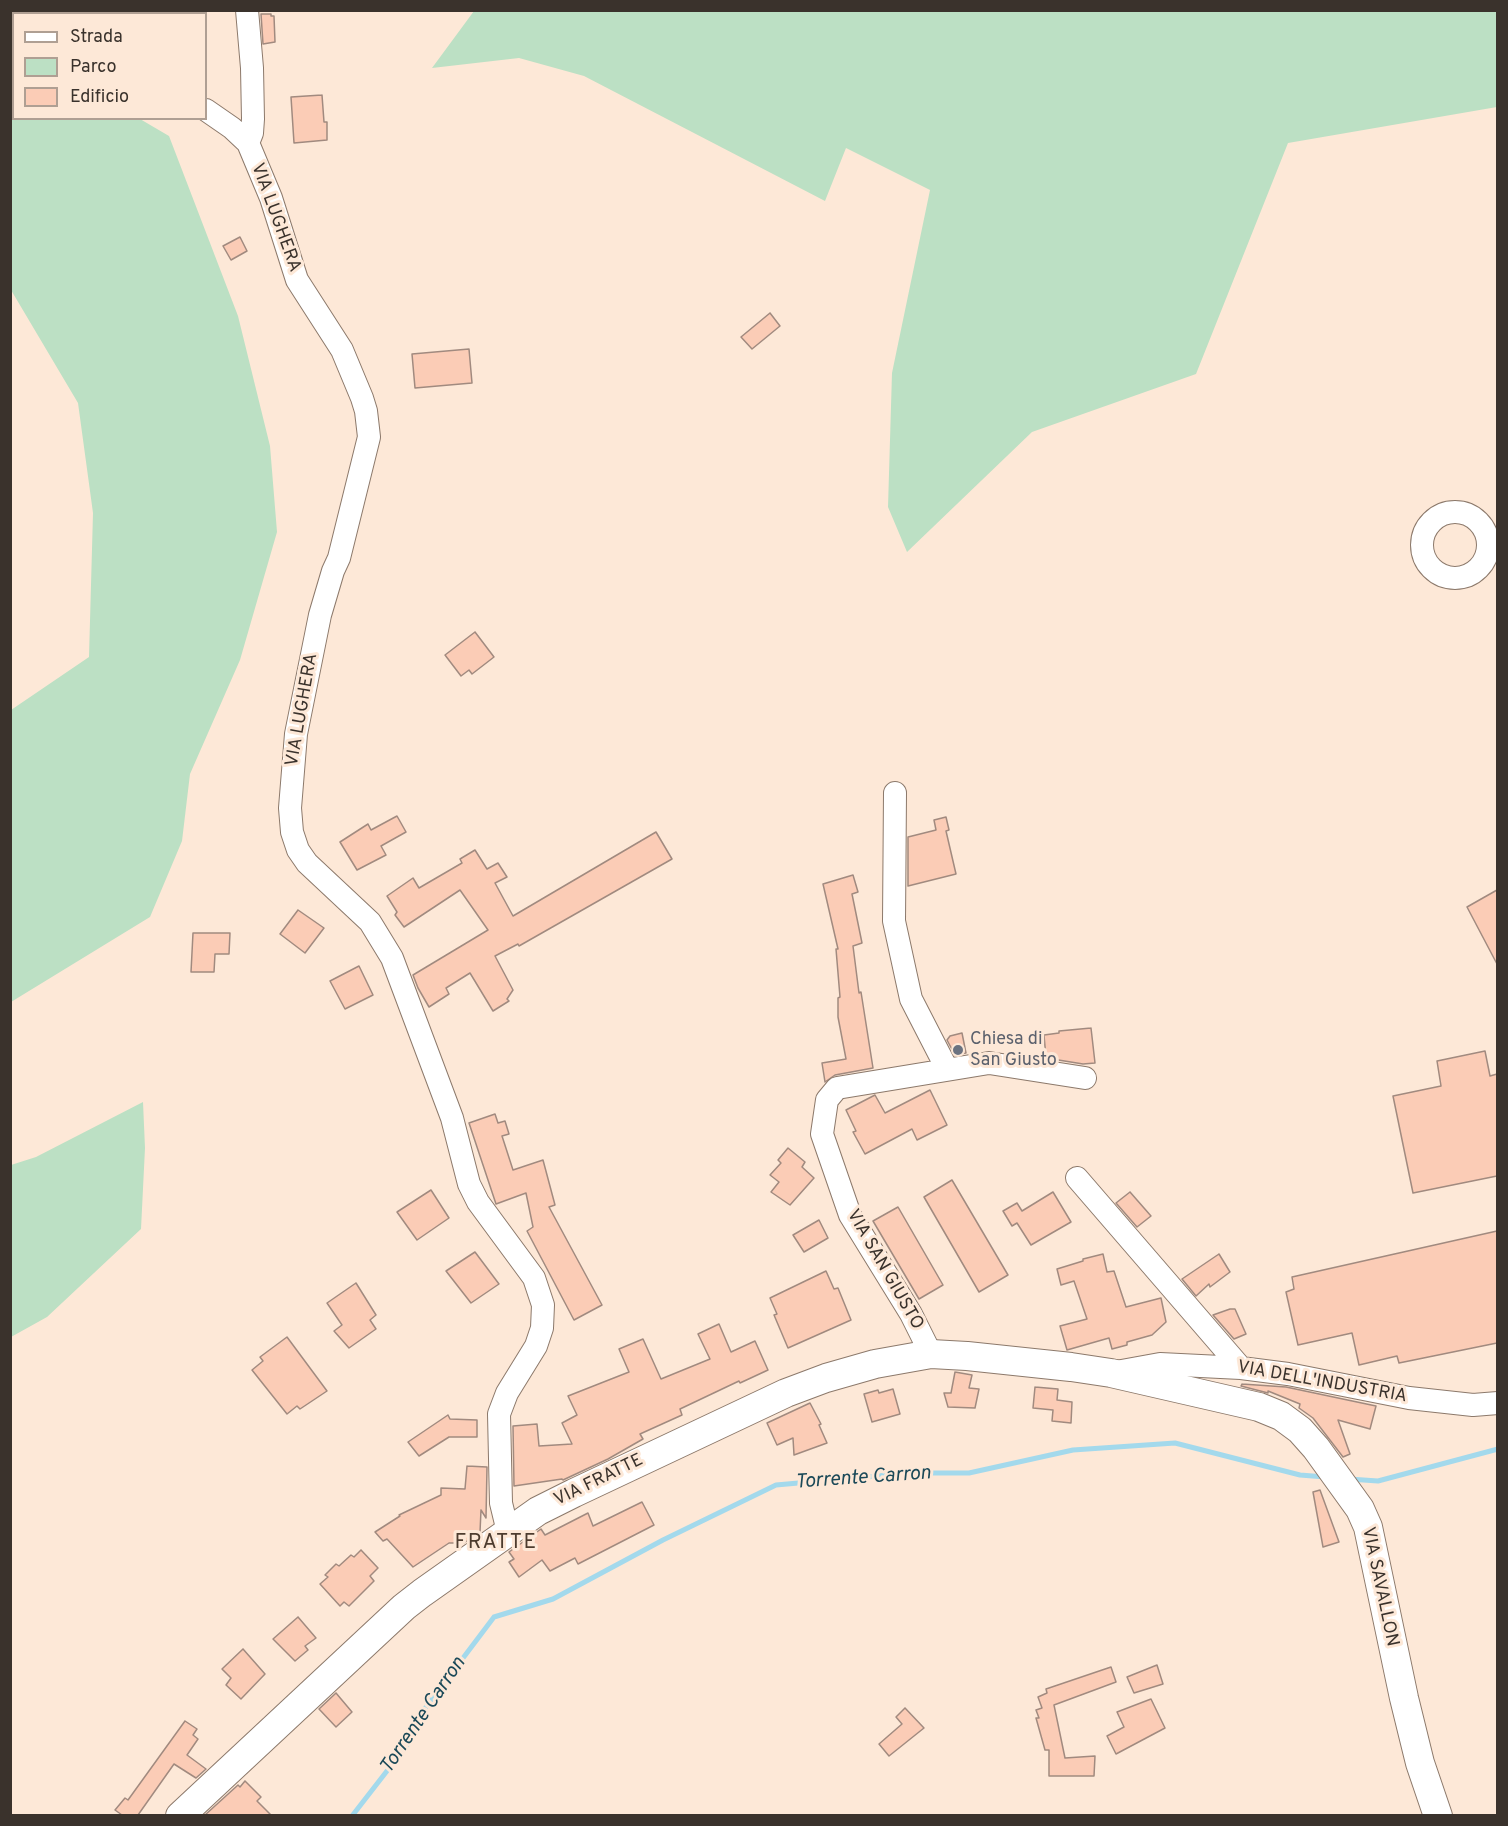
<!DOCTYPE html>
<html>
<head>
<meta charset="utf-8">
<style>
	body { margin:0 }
	#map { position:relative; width:1508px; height:1826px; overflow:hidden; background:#fde8d7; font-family:Overpass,sans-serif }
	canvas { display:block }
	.frame { position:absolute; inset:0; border:12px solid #3a322c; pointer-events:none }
	.legend { position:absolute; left:12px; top:12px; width:195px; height:108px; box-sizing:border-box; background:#fde8d7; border:2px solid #af9f93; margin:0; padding:8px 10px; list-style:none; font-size:18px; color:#3a322c }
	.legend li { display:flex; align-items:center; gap:12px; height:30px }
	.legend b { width:30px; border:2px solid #af9f93 }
</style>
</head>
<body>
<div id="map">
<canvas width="1508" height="1826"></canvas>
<div class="frame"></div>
<ul class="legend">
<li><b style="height:8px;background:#fff"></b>Strada</li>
<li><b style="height:16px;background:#bce0c4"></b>Parco</li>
<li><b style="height:16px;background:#fbccb6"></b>Edificio</li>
</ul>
</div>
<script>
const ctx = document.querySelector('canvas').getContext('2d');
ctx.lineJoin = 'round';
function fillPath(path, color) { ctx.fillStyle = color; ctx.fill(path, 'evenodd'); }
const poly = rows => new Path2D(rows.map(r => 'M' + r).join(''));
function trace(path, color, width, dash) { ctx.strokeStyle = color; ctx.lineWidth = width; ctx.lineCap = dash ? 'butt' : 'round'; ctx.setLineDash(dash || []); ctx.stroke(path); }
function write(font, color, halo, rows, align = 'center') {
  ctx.font = font + ' Overpass,sans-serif'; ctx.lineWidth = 6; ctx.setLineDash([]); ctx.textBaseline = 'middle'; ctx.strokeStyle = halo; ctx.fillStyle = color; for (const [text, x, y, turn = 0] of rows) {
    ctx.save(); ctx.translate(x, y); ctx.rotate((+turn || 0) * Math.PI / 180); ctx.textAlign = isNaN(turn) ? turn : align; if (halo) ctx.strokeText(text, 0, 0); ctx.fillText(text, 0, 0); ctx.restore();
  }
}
fillPath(poly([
	[474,11,1497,11,1497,107,1288,143,1196,374,1032,432,907,552,888,507,892,373,930,190,846,148,825,201,584,76,519,58,432,68],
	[11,26,14,32,14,118,140,119,169,136,238,316,270,446,277,532,240,660,190,774,182,841,150,917,11,1002,11,710,89,657,93,513,78,403,11,290],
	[143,1102,145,1148,141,1229,47,1317,11,1337,11,1165,36,1157]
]), '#bce0c4');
trace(poly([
	[1349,1479,1378,1481,1498,1449],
	[352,1816,411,1740,414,1723,494,1617,553,1599,663,1540,776,1485,911,1473,969,1473,1073,1450,1175,1443,1300,1475,1325,1477]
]), '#a3d9ec', 5);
const building = poly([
	[261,14,271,14,271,16,274,16,275,42,263,44,261,14],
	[322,95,324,122,327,122,327,140,294,143,291,97,322,95],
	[240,237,247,251,231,260,223,246,240,237],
	[770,313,780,326,752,349,741,337,770,313],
	[469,349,472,383,415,388,412,354,469,349],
	[475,632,494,657,472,674,469,670,461,676,445,655,475,632],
	[397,816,406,832,381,846,386,855,357,870,340,842,368,824,371,830,397,816],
	[946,817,949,830,946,831,956,874,908,886,908,837,936,830,934,820,946,817],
	[656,832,672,859,519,946,518,944,495,956,513,990,507,999,509,1001,493,1011,470,973,446,988,449,994,429,1007,418,988,413,975,488,930,460,890,404,927,395,915,397,912,387,896,413,878,419,888,462,863,460,859,475,850,487,869,498,863,507,877,495,883,513,916,656,832],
	[853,875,858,892,852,894,862,943,853,946,859,993,861,992,873,1068,835,1075,825,1082,822,1063,846,1059,838,1017,838,998,840,997,836,949,838,949,823,884,853,875],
	[1497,890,1497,964,1467,907,1497,890],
	[298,910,324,928,305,953,280,934,298,910],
	[193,933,230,933,229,954,215,954,214,972,191,972,193,933],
	[359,966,373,995,345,1009,330,981,359,966],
	[1091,1028,1095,1063,1083,1064,1046,1058,1044,1035,1059,1033,1059,1031,1091,1028],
	[962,1033,966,1053,955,1055,947,1040,950,1036,962,1033],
	[1485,1051,1490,1076,1497,1074,1497,1176,1413,1193,1393,1096,1441,1086,1437,1061,1485,1051],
	[930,1090,947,1125,917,1140,912,1129,865,1154,853,1132,856,1131,846,1110,875,1095,885,1113,930,1090],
	[495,1114,498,1123,505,1121,509,1134,502,1136,513,1170,543,1160,555,1205,549,1207,602,1305,574,1320,527,1231,533,1227,526,1193,496,1204,469,1123,495,1114],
	[788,1148,805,1162,802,1167,814,1178,790,1205,771,1192,779,1182,770,1175,781,1163,778,1160,788,1148],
	[952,1180,1008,1275,979,1292,924,1197,952,1180],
	[431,1190,449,1218,417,1240,397,1212,431,1190],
	[1053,1192,1071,1222,1031,1245,1017,1223,1012,1226,1003,1211,1017,1203,1022,1211,1053,1192],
	[1130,1192,1151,1216,1137,1227,1116,1203,1130,1192],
	[898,1207,943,1285,919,1299,873,1221,898,1207],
	[819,1220,828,1238,804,1252,793,1235,819,1220],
	[1497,1231,1497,1343,1399,1363,1397,1356,1359,1365,1352,1333,1298,1345,1286,1292,1294,1289,1292,1277,1497,1231],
	[475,1252,499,1284,471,1303,446,1271,475,1252],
	[1103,1254,1107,1272,1114,1271,1126,1307,1161,1298,1166,1322,1152,1335,1127,1342,1127,1345,1112,1349,1109,1338,1067,1350,1060,1326,1087,1319,1074,1281,1061,1285,1057,1269,1083,1261,1083,1259,1103,1254],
	[1219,1254,1230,1272,1210,1287,1209,1284,1196,1296,1182,1279,1219,1254],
	[826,1271,834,1289,838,1288,851,1320,788,1348,774,1315,777,1314,770,1298,826,1271],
	[356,1283,376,1315,370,1320,376,1329,349,1348,334,1331,342,1325,327,1303,356,1283],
	[1230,1309,1235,1309,1246,1334,1234,1339,1213,1315,1230,1309],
	[719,1324,731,1352,755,1341,768,1370,740,1383,739,1381,680,1409,682,1415,640,1434,643,1439,608,1459,563,1480,562,1479,514,1486,513,1426,537,1424,539,1446,572,1444,562,1423,577,1415,568,1396,629,1372,619,1349,643,1339,661,1379,710,1359,698,1334,719,1324],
	[287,1337,327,1391,300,1409,297,1406,287,1414,252,1370,263,1361,260,1357,287,1337],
	[955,1372,972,1375,969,1388,979,1389,975,1408,948,1407,944,1393,951,1393,955,1372],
	[1242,1384,1286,1387,1376,1406,1370,1429,1338,1420,1350,1454,1343,1457,1313,1418,1299,1408,1300,1404,1268,1391,1268,1393,1241,1386,1242,1384],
	[1035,1387,1058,1389,1057,1400,1072,1402,1071,1423,1052,1421,1053,1410,1033,1408,1035,1387],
	[893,1389,900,1414,872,1422,864,1394,878,1390,879,1393,893,1389],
	[810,1403,821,1424,819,1425,827,1443,794,1455,793,1438,777,1445,767,1423,810,1403],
	[448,1415,450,1419,477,1420,477,1437,449,1437,419,1456,408,1442,448,1415],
	[467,1466,487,1467,486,1518,481,1510,480,1532,464,1543,449,1543,413,1567,387,1539,383,1541,375,1532,400,1516,399,1515,441,1495,441,1488,465,1489,467,1466],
	[1320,1490,1339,1542,1323,1547,1313,1492,1320,1490],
	[642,1502,654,1525,578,1564,575,1558,550,1571,542,1560,519,1577,509,1562,514,1559,509,1552,541,1529,545,1535,588,1513,593,1526,642,1502],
	[361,1550,378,1568,370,1576,374,1581,349,1606,344,1602,340,1606,320,1584,328,1577,325,1575,336,1564,339,1566,351,1555,354,1557,361,1550],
	[298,1617,316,1638,305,1646,308,1650,295,1661,273,1639,298,1617],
	[243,1649,265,1674,241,1699,226,1685,231,1678,222,1669,243,1649],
	[1157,1665,1163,1684,1134,1693,1127,1677,1157,1665],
	[1111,1667,1116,1682,1054,1705,1065,1758,1095,1756,1094,1776,1049,1776,1049,1750,1045,1750,1036,1718,1039,1718,1036,1710,1042,1708,1038,1697,1047,1693,1046,1689,1111,1667],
	[336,1693,352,1712,336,1727,319,1709,336,1693],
	[1151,1699,1165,1728,1116,1754,1107,1736,1124,1727,1117,1712,1151,1699],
	[905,1708,924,1728,889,1756,879,1744,902,1724,896,1717,905,1708],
	[185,1721,197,1729,193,1735,198,1739,187,1755,206,1769,196,1778,174,1764,138,1815,122,1815,115,1810,125,1798,128,1800,185,1721],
	[245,1781,261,1797,257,1801,271,1815,205,1815,238,1785,240,1787,245,1781]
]);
fillPath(building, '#fbccb6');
trace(building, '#a18a7f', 1.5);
const minor = poly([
	[55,10,57,14],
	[247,10,252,68,253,119,252,133,248,143],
	[206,110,232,128,248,143,271,198,297,280,342,350,362,398,366,411,369,437,339,558,333,571,320,615,296,734,290,808,292,832,298,850,307,863,370,922,392,958,452,1118,469,1184,478,1202,534,1278,543,1305,542,1328,536,1346,507,1393,499,1414,501,1503,508,1532],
	'1422 545a33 33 0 1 1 66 0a33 33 0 1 1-66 0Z',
	[895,793,894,921,911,999,947,1069],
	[1077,1178,1241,1368],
	[931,1354,911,1314,850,1215,822,1134,827,1100,837,1088,989,1063,1085,1078],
	[1116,1372,1160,1364,1241,1368,1288,1374,1409,1398,1473,1405,1498,1403]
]);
const major = poly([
	[180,1816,404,1607,422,1593,538,1511,574,1493,786,1393,826,1378,875,1364,931,1354,967,1356,1071,1367,1111,1373,1259,1407,1281,1416,1300,1430,1316,1448,1360,1509,1368,1527,1404,1698,1420,1763,1438,1816]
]);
trace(minor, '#8c796b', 24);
trace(major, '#8c796b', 30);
trace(minor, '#fff', 22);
trace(major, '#fff', 28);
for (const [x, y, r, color] of [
	[958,1050,6,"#6b7280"]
]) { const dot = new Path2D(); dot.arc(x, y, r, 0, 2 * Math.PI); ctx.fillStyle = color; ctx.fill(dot); trace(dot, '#fde8d7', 2); }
write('18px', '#3a322c', '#fde8d7', [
	["VIA LUGHERA",275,218,70],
	["VIA LUGHERA",303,710,-80],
	["VIA SAN GIUSTO",884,1270,60],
	["VIA DELL'INDUSTRIA",1322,1383,10],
	["VIA FRATTE",599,1481,-26],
	["VIA SAVALLON",1379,1587,78]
]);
write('18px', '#5b616d', '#fde8d7', [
	["Chiesa di",970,1040],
	["San Giusto",970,1061]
], 'left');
write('italic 20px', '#1b4958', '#fde8d7', [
	["Torrente Carron",863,1479,-4],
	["Torrente Carron",424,1716,-56]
]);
ctx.letterSpacing = '1.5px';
write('21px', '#4d3c2f', '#fde8d7', [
	["FRATTE",496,1544]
]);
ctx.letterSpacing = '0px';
</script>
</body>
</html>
